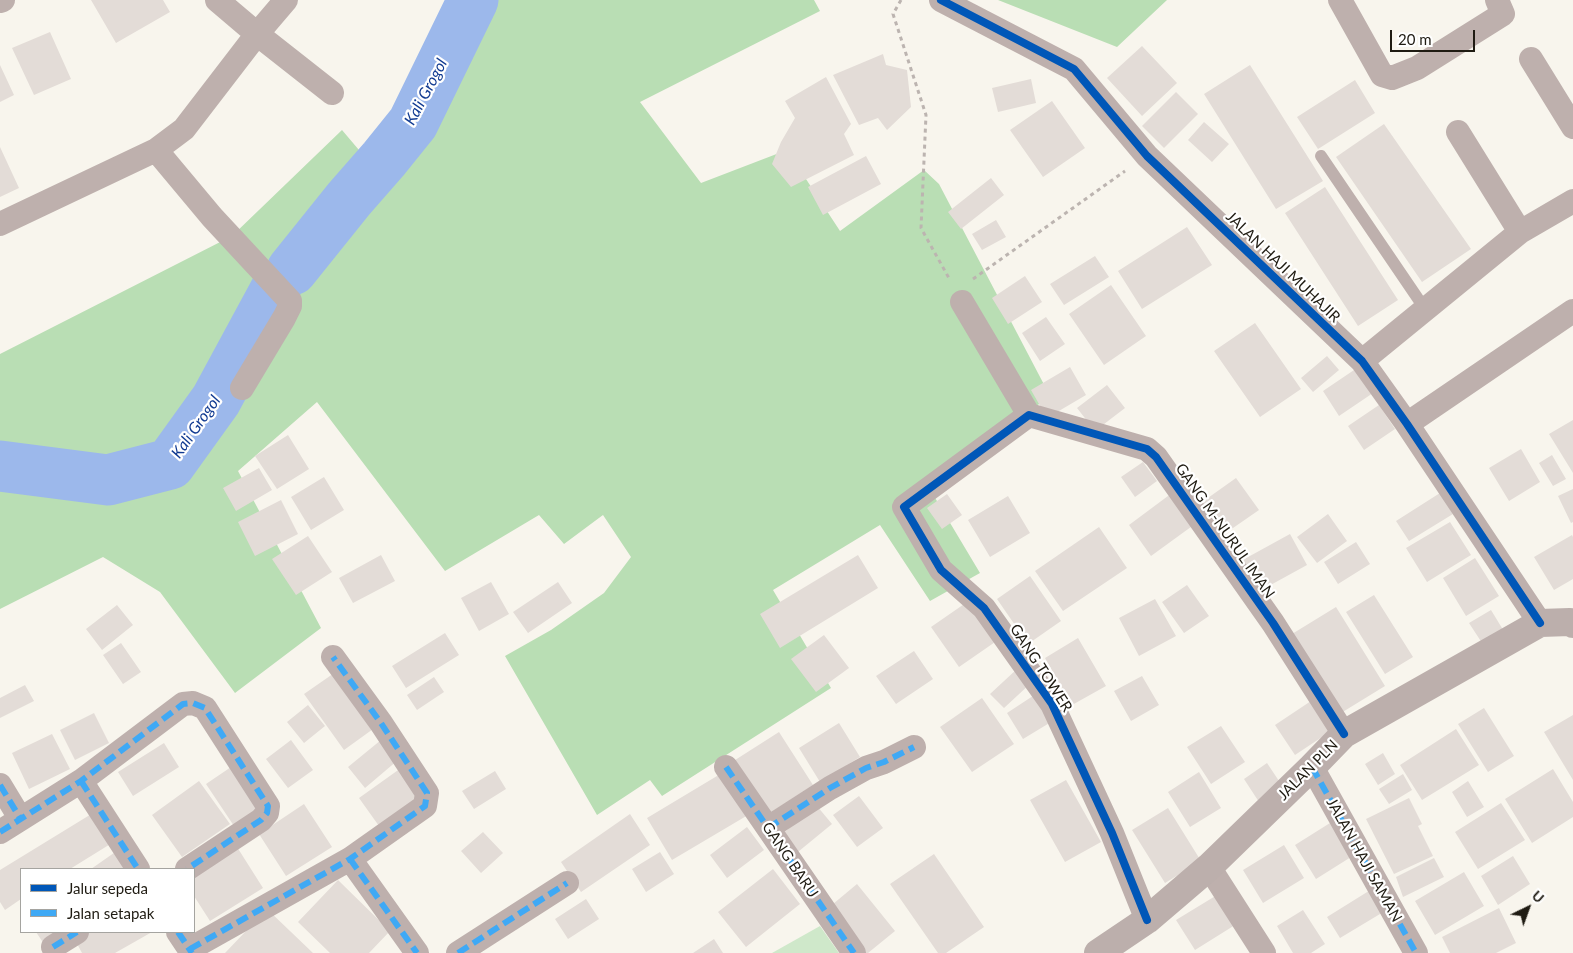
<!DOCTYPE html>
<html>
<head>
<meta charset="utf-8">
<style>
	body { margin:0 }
	#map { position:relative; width:1573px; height:953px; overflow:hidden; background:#f8f5ed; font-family:Lato,sans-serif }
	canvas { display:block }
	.legend { position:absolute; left:20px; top:868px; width:175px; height:65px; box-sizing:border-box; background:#fff; border:1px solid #a5a4a0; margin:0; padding:6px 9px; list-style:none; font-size:15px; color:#1f1b12 }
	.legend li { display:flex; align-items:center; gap:10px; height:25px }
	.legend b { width:25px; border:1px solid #a5a4a0 }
	.north { position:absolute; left:1503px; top:883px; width:50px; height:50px; -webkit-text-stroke:4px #fff; paint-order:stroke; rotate:42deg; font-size:14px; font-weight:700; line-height:20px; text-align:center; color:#1f1b12 }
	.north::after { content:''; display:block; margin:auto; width:18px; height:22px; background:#1f1b12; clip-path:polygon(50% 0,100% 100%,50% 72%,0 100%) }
	.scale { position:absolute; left:1390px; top:30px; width:85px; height:22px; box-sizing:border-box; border:2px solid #1f1b12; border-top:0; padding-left:6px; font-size:15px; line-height:18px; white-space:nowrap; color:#1f1b12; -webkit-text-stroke:4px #fff; paint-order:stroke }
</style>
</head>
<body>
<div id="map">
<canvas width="1573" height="953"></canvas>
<ul class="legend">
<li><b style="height:6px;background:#0057b8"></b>Jalur sepeda</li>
<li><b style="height:6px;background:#3fa9f5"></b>Jalan setapak</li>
</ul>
<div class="north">U</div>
<div class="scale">20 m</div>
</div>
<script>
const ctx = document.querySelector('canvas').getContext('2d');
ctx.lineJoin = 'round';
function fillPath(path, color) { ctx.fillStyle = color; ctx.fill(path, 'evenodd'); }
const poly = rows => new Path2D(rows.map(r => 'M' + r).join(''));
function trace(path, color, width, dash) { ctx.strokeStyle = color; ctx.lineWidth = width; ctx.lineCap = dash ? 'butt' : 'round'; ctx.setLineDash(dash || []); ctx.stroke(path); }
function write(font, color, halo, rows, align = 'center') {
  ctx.font = font + ' Lato,sans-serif'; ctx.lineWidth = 4.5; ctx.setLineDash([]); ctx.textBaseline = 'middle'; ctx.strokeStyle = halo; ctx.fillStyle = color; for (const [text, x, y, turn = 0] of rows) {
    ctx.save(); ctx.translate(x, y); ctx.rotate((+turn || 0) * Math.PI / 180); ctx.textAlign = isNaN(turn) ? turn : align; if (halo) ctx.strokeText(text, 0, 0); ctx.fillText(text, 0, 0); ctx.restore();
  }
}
fillPath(poly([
	[820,926,839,953,772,953]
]), '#cfe8ca');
fillPath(poly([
	[473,0,814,0,820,11,640,102,701,183,787,150,840,231,924,170,939,184,1050,396,928,486,980,573,930,601,880,525,773,590,831,688,662,796,650,780,597,815,505,656,551,630,604,593,631,557,603,515,564,544,539,515,445,571,317,402,238,471,321,628,235,693,160,592,103,557,0,609,0,354,232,236,342,130,381,176,441,93],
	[998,0,1167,0,1117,47]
]), '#b9deb4');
trace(poly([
	[292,270,349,199,384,159,413,123,473,0],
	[0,466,108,480,170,464,216,400,275,291]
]), '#9cb8eb', 51);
fillPath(poly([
	[91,0,163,0,170,12,116,43],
	[50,32,71,79,34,95,12,48],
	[1142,46,1177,83,1142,116,1107,78],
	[883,54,886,65,907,70,911,107,887,130,878,118,859,125,833,75],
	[0,65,14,95,0,102],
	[1250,65,1323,181,1276,209,1204,94],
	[826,77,851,124,844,134,854,155,791,187,772,164,781,142,795,118,785,101],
	[1031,79,1036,103,998,112,992,88],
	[1355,80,1375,113,1318,149,1297,117],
	[1176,92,1198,114,1164,148,1142,126],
	[1052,101,1085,148,1043,177,1010,130],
	[1204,122,1229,144,1212,162,1188,140],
	[1384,124,1471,249,1422,282,1336,157],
	[0,147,19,188,0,197],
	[866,156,881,184,823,215,808,187],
	[991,178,1004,195,961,229,948,212],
	[1325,187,1398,300,1358,326,1285,213],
	[996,220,1006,237,982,250,972,234],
	[1187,227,1212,265,1142,309,1118,271],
	[1095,256,1109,277,1064,305,1050,284],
	[1025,276,1042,302,1008,324,992,298],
	[1111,285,1146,336,1104,365,1069,314],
	[1046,317,1065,344,1040,361,1022,333],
	[1255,323,1301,389,1260,417,1214,351],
	[1327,356,1339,370,1313,392,1301,378],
	[1070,367,1086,395,1047,418,1031,390],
	[1357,368,1373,393,1339,416,1323,391],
	[1107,385,1125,408,1095,431,1077,408],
	[1379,405,1395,429,1364,450,1348,426],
	[1573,420,1573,473,1549,434],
	[288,435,309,469,277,489,255,456],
	[1521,449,1540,482,1509,501,1489,468],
	[1552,455,1566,479,1553,486,1539,463],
	[1143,462,1157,481,1135,497,1121,477],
	[259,468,272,490,236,511,223,488],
	[324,477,344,510,311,530,291,497],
	[1236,478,1259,510,1220,537,1198,505],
	[1573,489,1573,522,1571,523,1558,496],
	[1172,493,1195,524,1151,556,1129,525],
	[1440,493,1453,514,1409,541,1396,521],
	[947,494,962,515,942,529,927,508],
	[1008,496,1030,533,990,557,968,520],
	[281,500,298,534,255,556,238,522],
	[1328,514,1347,541,1317,563,1297,537],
	[1450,522,1471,555,1427,582,1406,548],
	[1099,527,1127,568,1063,611,1035,571],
	[1290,534,1307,565,1256,593,1239,562],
	[1572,535,1573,537,1573,579,1554,590,1534,557],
	[308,536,332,572,296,595,272,559],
	[1356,542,1370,564,1338,584,1324,562],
	[381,555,395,581,353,603,339,578],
	[858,555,878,588,780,648,760,614],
	[1475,558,1499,596,1466,616,1443,578],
	[1030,576,1061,621,1028,644,997,599],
	[491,582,509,614,479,631,461,598],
	[558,582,572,603,528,633,513,612],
	[1187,585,1209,616,1184,633,1162,602],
	[1374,595,1413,657,1385,674,1346,612],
	[1155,599,1176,636,1139,656,1119,618],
	[970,600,998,640,959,667,931,627],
	[117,605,133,625,102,650,86,629],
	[1336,607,1385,686,1341,713,1292,634],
	[1491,610,1505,633,1484,646,1469,623],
	[445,633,459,655,406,688,392,666],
	[824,635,849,668,816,692,791,659],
	[1078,638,1106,686,1072,705,1045,658],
	[121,643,141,672,123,684,103,655],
	[914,651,933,679,896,704,876,676],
	[340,669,380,724,344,750,304,694],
	[1017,669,1031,683,1004,708,990,694],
	[1142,676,1159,705,1131,721,1114,691],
	[434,677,444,692,417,710,407,695],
	[25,685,34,701,0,718,0,698],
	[1039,692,1056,719,1023,739,1007,713],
	[1317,697,1337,727,1295,755,1275,725],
	[982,698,1014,744,972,772,940,727],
	[308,705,325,726,304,743,287,722],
	[1484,708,1514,756,1488,772,1458,724],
	[94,713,109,743,75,760,60,730],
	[1573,715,1573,780,1544,732],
	[839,723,860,757,820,782,799,748],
	[1221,726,1245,762,1211,784,1187,747],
	[1456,729,1479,765,1422,800,1400,765],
	[779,732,813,785,767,815,732,762],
	[52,734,70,769,29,789,12,753],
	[291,740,313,770,288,788,266,759],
	[381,740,398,760,365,788,348,767],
	[164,743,179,767,133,796,118,772],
	[1383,753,1395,774,1378,785,1365,764],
	[1267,763,1283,787,1259,802,1244,779],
	[234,765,262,807,234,826,206,784],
	[401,768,421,796,379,826,359,798],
	[1553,769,1573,802,1573,817,1532,843,1505,799],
	[495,771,506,789,474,809,462,791],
	[1199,772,1221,808,1190,827,1168,792],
	[722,773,748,815,672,860,647,818],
	[1403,774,1412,790,1389,804,1379,789],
	[1066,780,1101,842,1065,862,1030,800],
	[199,781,230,824,182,857,152,815],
	[1468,781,1484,807,1467,817,1452,792],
	[859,796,883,828,857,847,833,815],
	[1409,798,1422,824,1418,826,1433,856,1394,874,1366,819],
	[1501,803,1525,840,1478,869,1455,832],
	[304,804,332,847,286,876,259,834],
	[817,806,832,824,793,856,778,837],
	[1168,808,1201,861,1165,883,1132,830],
	[93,813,112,843,70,869,21,869,21,899,5,910,0,902,0,870],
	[630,814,650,845,581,892,561,862],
	[1330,823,1351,857,1316,879,1295,845],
	[747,827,764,850,727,878,710,855],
	[483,832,503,853,481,873,461,851],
	[1284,845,1304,878,1263,903,1243,870],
	[237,847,263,888,210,921,194,896,194,875],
	[121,848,137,869,91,869],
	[660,852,674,874,646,892,632,869],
	[934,854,984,927,946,953,938,953,890,884],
	[1513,856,1530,884,1498,905,1481,876],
	[1434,858,1444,877,1403,897,1396,877],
	[773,869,800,904,746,947,718,912],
	[1464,872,1484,906,1435,935,1415,901],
	[338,880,390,931,369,953,330,953,298,922],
	[857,884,895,931,868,953,862,953,827,909],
	[1372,889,1385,911,1340,938,1327,917],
	[1217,895,1235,925,1195,950,1176,920],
	[586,899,599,919,568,939,555,919],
	[1499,908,1516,943,1496,953,1450,953,1442,937],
	[267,909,313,953,225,953],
	[1303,910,1325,944,1311,953,1293,953,1277,926],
	[36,932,61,932,44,944],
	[84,932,152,932,115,953,82,953,74,938],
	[714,939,723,953,693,953]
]), '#e3dcd7');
trace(poly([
	[901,0,893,14,926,115,921,228,950,280],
	[973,279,1125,171]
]), '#bcb4b0', 3, [4, 4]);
trace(poly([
	[1321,156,1425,309]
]), '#beb0ad', 12);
trace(poly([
	[217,0,257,34,332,93],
	[941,0,1074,69,1147,156,1362,361,1407,424,1540,623],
	[1340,0,1382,75,1392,78,1417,68,1503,14,1497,0],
	[0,1,3,0],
	[1531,59,1573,127],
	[1458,132,1520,232],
	[156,150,212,217,290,301,290,306,284,318,242,388],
	[0,224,156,150,184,129,257,34,286,0],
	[962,302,1029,415],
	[1362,361,1520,232,1573,201],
	[1029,415,904,507,941,570,984,608,1052,704,1112,833,1147,920],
	[1029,415,1147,449,1156,457,1273,623,1344,734],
	[1407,424,1573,311],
	[726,767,854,953],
	[1312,767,1416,953],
	[81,781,138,869],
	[0,785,20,818],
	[768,828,830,788,866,768,884,762,914,747],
	[0,832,81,781,183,704,193,703,205,708,268,806,267,813,261,820,187,869],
	[350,859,417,953],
	[1209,867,1264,953],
	[178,932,192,953],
	[53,947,77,932],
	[190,949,350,859,425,806,427,793,381,723,333,657],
	[458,953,567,883]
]), '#beb0ad', 24);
trace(poly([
	[1098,953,1147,920,1209,867,1312,767,1344,734,1540,623,1570,622,1573,624]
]), '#bcafac', 28);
trace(poly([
	[726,767,854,953],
	[1312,767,1416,953],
	[81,781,138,869],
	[0,785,20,818],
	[768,828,830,788,866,768,884,762,914,747],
	[0,832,81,781,183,704,193,703,205,708,268,806,267,813,261,820,187,869],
	[350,859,417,953],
	[178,932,192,953],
	[53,947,77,932],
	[190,949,350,859,425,806,427,793,381,723,333,657],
	[458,953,567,883]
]), '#3fa9f5', 6, [12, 6]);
trace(poly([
	[941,0,1074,69,1147,156,1362,361,1407,424,1540,623],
	[1147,920,1112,833,1052,704,984,608,941,570,904,507,1029,415,1147,449,1156,457,1273,623,1344,734]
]), '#0057b8', 8);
write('15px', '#1f1b12', '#fff', [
	["JALAN HAJI MUHAJIR",1283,267,44],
	["GANG M-NURUL IMAN",1225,531,55],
	["GANG TOWER",1041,668,57],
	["JALAN PLN",1308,770,-45],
	["GANG BARU",790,860,56],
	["JALAN HAJI SAMAN",1364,860,61]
]);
write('italic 16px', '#103a91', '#fff', [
	["Kali Grogol",426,92,-62],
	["Kali Grogol",196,427,-55]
]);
</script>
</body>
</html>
